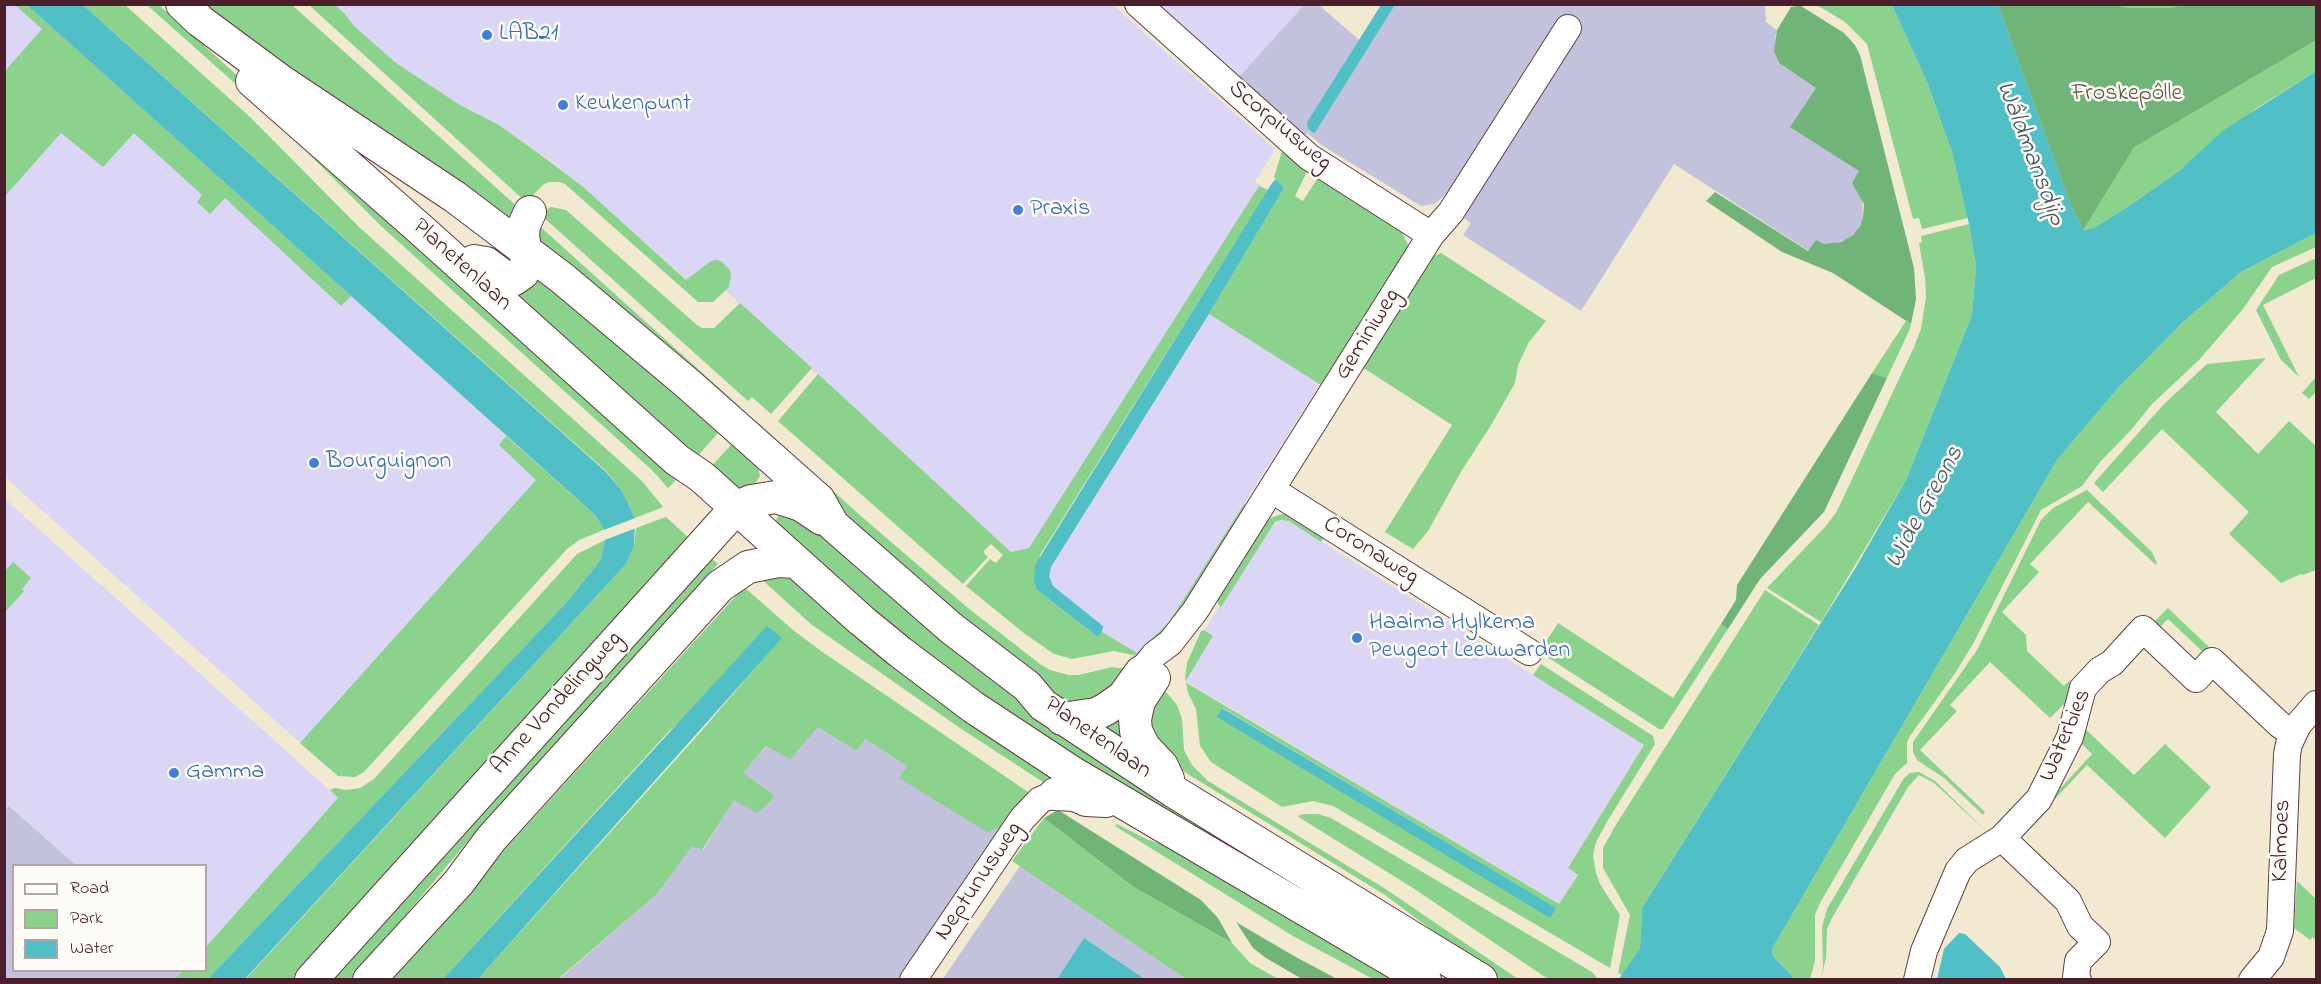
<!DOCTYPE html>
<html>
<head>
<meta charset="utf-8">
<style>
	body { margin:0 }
	#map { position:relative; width:2321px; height:984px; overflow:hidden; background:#f2e9d1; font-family:"Indie Flower",sans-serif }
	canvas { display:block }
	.frame { position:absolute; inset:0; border:6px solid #4a1f2b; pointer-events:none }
	.legend { position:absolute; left:12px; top:864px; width:195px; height:108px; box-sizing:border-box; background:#fdfcf7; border:2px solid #b5a4a5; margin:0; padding:8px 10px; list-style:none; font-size:18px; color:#4a1f2b }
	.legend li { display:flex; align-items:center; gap:12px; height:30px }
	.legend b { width:30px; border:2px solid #b5a4a5 }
</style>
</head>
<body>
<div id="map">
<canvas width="2321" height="984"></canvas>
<div class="frame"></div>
<ul class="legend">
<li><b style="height:8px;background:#fff"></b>Road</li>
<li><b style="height:16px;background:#8bd28d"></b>Park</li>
<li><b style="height:16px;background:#51bfc6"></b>Water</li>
</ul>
</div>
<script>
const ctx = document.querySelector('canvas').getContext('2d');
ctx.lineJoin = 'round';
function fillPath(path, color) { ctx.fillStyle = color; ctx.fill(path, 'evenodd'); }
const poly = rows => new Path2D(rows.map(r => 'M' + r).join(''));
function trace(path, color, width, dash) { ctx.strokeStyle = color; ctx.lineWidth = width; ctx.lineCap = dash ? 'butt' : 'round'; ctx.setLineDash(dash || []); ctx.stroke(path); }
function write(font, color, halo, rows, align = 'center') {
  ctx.font = font + ' "Indie Flower",sans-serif'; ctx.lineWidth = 5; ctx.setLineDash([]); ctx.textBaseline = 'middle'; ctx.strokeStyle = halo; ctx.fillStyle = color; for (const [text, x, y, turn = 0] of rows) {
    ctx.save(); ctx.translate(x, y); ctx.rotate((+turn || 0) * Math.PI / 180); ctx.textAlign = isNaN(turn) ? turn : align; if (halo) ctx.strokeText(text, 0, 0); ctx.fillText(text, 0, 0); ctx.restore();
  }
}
fillPath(poly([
	[27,4,574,497,329,769,5,477,4,5],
	[326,5,1113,5,1275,149,1255,182,1268,190,1029,548,1011,552,702,269,687,280,559,167,499,125,460,105,423,82,396,63],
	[1158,5,1304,5,1239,77],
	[1209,314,1320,384,1173,616,1137,654,1102,632,1102,626,1053,586,1049,576,1051,567],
	[5,499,361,818,208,979,204,980,206,866,76,865,10,806,5,811],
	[1280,520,1289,521,1644,745,1568,868,1578,874,1559,904,1185,681,1213,637,1204,630,1272,527]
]), '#dcd6f6');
fillPath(poly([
	[1304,5,1319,5,1359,40,1307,122,1308,129,1315,133,1395,5,1765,5,1766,22,1777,30,1775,38,1779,63,1816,88,1791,127,1860,171,1852,183,1862,197,1863,218,1857,231,1847,239,1832,244,1824,244,1809,251,1674,164,1581,311,1463,235,1471,223,1462,217,1582,28,1565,17,1545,47,1536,52,1448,192,1435,204,1421,206,1323,146,1307,133,1305,136,1239,77],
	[818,726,857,751,865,739,907,766,900,777,1011,824,905,979,558,980,656,895,692,845,703,850,734,799,774,795,742,773,767,746],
	[9,806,76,865,14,866,14,970,194,970,204,980,5,980,4,811],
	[1020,866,1186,979,1145,979,1084,938,1057,979,942,980]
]), '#c2c2dc');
fillPath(poly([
	[15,5,27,5,351,296,341,306,225,198,210,214,197,202,202,195,134,133,103,167,61,133,5,196,5,71,42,29],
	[83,5,125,5,250,117,359,227,642,481,663,507,635,518,622,491,606,471],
	[147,5,159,5,302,134,472,295,676,480,668,488,653,471,381,226,267,112],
	[190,5,292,5,520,209,509,219],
	[309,5,335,5,345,14,354,26,396,63,460,105,499,125,541,155,582,186,686,280,711,261,716,260,721,261,729,269,731,274,729,287,713,302,698,302,565,184,559,182,548,182,543,185,526,202],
	[1817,5,1892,5,1927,82,1952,152,1968,218,1922,229,1919,218,1913,219,1867,44,1845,22],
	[1998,5,2316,5,2316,71,2257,108,2180,170,2135,202,2094,228,2083,230,2070,203],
	[1283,148,1308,170,1295,196,1303,201,1319,176,1400,228,1408,245,1407,253,1324,387,1209,314,1284,188,1274,177],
	[1259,186,1268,190,1040,555,1037,590,1098,637,1102,632,1137,653,1169,622,1244,504,1249,507,1197,589,1148,653,1137,656,1114,651,1072,659,1054,654,1025,634,966,586,990,559,996,563,1003,555,991,544,983,552,988,557,963,584,778,421,818,374,1011,552,1029,548],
	[551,207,566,210,697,325,702,328,714,328,740,303,812,368,771,414,752,397,748,401,542,216,541,214],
	[535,222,738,405,740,408,739,410,540,253],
	[1969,224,1976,266,1972,315,1906,480,1821,622,1767,588,1826,526,1837,511,1914,347,1921,329,1926,297,1925,278,1919,243,1922,242,1921,236],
	[2316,233,2316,247,2272,267,2243,309,2199,360,2152,404,2131,430,2100,462,2082,486,2041,510,1974,642,1956,672,1910,736,1907,742,1907,763,1895,774,1820,903,1815,915,1815,961,1810,979,1795,979,1773,956,1772,949,2057,460,2119,387,2183,322,2241,272],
	[1441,253,1546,321,1529,342,1518,365,1515,383,1490,427,1462,470,1428,531,1413,549,1385,532,1452,425,1362,367,1431,257],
	[2316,258,2316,278,2263,305,2299,377,2281,360,2256,310,2279,275],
	[538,267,726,424,695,459,511,293],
	[1906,321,1911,324,1909,331,1887,378,1872,373],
	[2266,358,2216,412,2258,454,2289,421,2316,446,2316,570,2303,575,2301,574,2281,583,2229,534,2249,512,2162,429,2103,492,2094,483,2163,405,2207,364],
	[2316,377,2316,392,2309,399,2302,393],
	[756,421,862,517,968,608,1040,664,1050,670,1069,675,1079,675,1112,667,1128,669,1116,693,1075,705,1061,700,846,519,752,422],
	[506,436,596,516,604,530,579,540,567,549,364,772,355,777,338,776,300,743,536,480,499,445],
	[739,436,758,465,760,476,753,487,742,489,731,486,708,470],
	[2087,490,2152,552,2157,563,2156,565,2088,502,2030,564,2039,572,2002,612,2026,635,2027,651,2064,686,2071,679,2066,702,2050,718,1990,662,1950,705,1957,711,1920,750,1985,812,1983,815,1944,778,1917,760,1913,752,1913,742,1977,650,2041,520,2053,508],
	[782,513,791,513,1426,958,1422,966,1113,784,919,654,774,523,779,515],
	[1282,514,1289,515,1325,536,1321,542,1289,521,1280,520,1275,522,1221,607,1219,606,1217,600,1219,593,1262,525,1268,519],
	[666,517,690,539,296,979,245,980,626,564,634,546,636,528],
	[605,540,600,561,565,604,208,979,174,980,183,971,206,970,206,947,338,798,330,790,335,788,346,790,360,788,374,779,577,554],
	[708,555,718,564,478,829,352,979,326,980],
	[13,562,31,578,22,589,24,591,5,612,5,571],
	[786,576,798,582,1081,791,1046,784,960,728,812,625,760,578],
	[744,587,793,630,821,651,1031,794,1011,824,987,832,899,778,907,766,865,739,857,751,818,727,790,759,766,746,743,773,774,795,771,801,757,813,734,800,702,850,692,846,656,895,558,979,478,979,697,736,782,637,669,731,443,979,386,980],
	[1765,590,1819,625,1642,908,1640,948,1622,975,1618,973,1630,915,1603,868,1603,848,1614,828],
	[2168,608,2211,649,2198,662,2193,661,2202,651,2168,619,2158,629,2154,622],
	[1558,623,1673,698,1721,624,1728,629,1663,729,1659,729,1544,655,1542,648],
	[1204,630,1213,636,1185,682,1559,904,1578,875,1568,868,1644,745,1533,675,1541,664,1653,736,1655,744,1608,820,1596,842,1593,855,1596,873,1600,884,1620,915,1610,968,1333,806,1313,801,1282,807,1211,762,1200,746,1196,709,1188,693,1185,678,1187,663,1201,631],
	[1223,708,1555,908,1550,917,1218,717],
	[1157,685,1168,694,1177,705,1182,719,1184,750,1192,765,1208,781,1384,888,1518,979,1501,979,1483,968,1385,895,1173,765,1160,752,1149,718],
	[1124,704,1128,745,1099,722],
	[2081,725,2134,775,2165,744,2211,787,2165,838,2087,765,2037,818,2035,816,2092,754,2077,739],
	[1919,772,1935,781,1988,833,1934,783,1919,775,1908,787,1832,918,1827,929,1826,958,1824,966,1821,979,1823,967,1822,927,1827,909,1904,778,1910,773],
	[1304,814,1318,814,1331,818,1592,972,1598,979,1548,979,1413,888,1297,816],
	[1044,818,1132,886,1232,943,1250,963,1278,979,1186,979,1012,861],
	[1117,824,1146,839,1186,852,1403,979,1373,979,1293,936,1115,826],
	[2297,881,2316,899,2316,941,2313,937,2310,940,2294,928]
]), '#8bd28d');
fillPath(poly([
	[2109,4,2128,8,2171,8,2186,4,2316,5,2316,40,2134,147,2083,230,2070,203,1998,5],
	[1797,6,1801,6,1844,33,1855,45,1860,55,1914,268,1916,299,1911,324,1833,273,1782,252,1706,201,1715,192,1808,251,1816,240,1824,244,1841,242,1853,235,1860,226,1863,218,1864,204,1852,183,1859,171,1790,127,1816,88,1779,63,1774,51,1777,30,1791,7],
	[1872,373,1887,378,1824,512,1760,579,1728,629,1721,624,1736,600,1737,585],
	[1058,810,1201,900,1218,918,1232,943,1132,886,1044,818],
	[1236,922,1294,956,1337,979,1302,979,1266,958,1253,948]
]), '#70b478');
fillPath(poly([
	[27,5,83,5,606,472,622,491,635,518,634,546,626,564,245,979,208,979,565,604,600,561,605,540,604,530,596,516],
	[1381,5,1395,5,1315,133,1312,132,1308,129,1307,122],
	[1892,5,1998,5,2070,203,2083,230,2094,228,2135,202,2180,170,2224,130,2316,71,2316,233,2241,272,2183,322,2119,387,2057,460,1772,949,1773,956,1795,979,1619,979,1640,948,1642,908,1856,567,1906,480,1972,315,1976,266,1969,224,1952,152,1927,82],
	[1276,179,1284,188,1209,314,1051,567,1049,576,1053,586,1103,626,1102,632,1098,637,1037,590,1034,581,1035,565,1272,183],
	[767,626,782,638,478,979,443,979],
	[1222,708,1556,908,1550,918,1217,717],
	[1959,933,1965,934,2000,967,2006,979,1937,979,1944,949],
	[1084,938,1145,979,1057,979]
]), '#51bfc6');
fillPath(poly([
	[638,517,639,527,602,541,601,531]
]), '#f2e9d1');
const minor = poly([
	[1138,4,1309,157,1431,235],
	[1272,490,1529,652],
	[1142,670,1155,654,1170,643,1195,611,1431,235,1451,212,1568,28],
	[2002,838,2068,901,2080,926,2097,942,2078,961,2076,977,2078,980],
	[913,980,1022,819,1040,800,1055,794],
	[1917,980,1924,951,1958,871,1967,860,2002,838,2039,799,2070,737,2083,688,2100,670,2112,663,2143,629,2196,679,2212,661,2280,725,2293,733],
	[2252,980,2271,957,2280,931,2287,754,2289,744,2298,725,2316,704]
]);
const major = poly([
	[182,4,200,21,281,81,455,197,562,278,687,383,819,500,833,525,951,628,1027,686,1043,705,1173,791,1481,980],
	[252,81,419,228,677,460,702,477,861,620,900,652,973,707,1073,773,1425,980],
	[474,261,486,263,509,280,513,280,523,273,527,262,523,235,524,225,530,212],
	[1154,678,1139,701,1135,719,1136,731,1144,747,1162,766,1168,779],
	[1062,719,1096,714,1106,709,1123,697,1141,672],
	[1055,794,1075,795,1086,800,1106,801],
	[311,980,736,508,751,501,776,497,801,505,822,519],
	[369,980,459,882,491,839,720,586,748,567,778,561,796,562]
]);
trace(minor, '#633d44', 28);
trace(major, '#633d44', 34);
trace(minor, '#fff', 26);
trace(major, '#fff', 32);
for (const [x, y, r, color] of [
	[487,35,6,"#3f7fe0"],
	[563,105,6,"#3f7fe0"],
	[1018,210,6,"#3f7fe0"],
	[314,463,6,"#3f7fe0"],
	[1357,638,6,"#3f7fe0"],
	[174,773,6,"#3f7fe0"]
]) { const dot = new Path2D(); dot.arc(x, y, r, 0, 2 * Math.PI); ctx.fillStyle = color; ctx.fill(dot); trace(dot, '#fdfcf7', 2); }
write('24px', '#366cbe', '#fdfcf7', [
	["LAB21",499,35],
	["Keukenpunt",575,105],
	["Praxis",1030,210],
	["Bourguignon",326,463],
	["Haaima Hylkema",1369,624],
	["Peugeot Leeuwarden",1369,652],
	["Gamma",186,773]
], 'left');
write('24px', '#5e5548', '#fdfcf7', [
	["Froskepôlle",2127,95]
]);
write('24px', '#4a1f2b', '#fdfcf7', [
	["Scorpiusweg",1279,127,40],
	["Planetenlaan",461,266,42],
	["Geminiweg",1369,335,-58],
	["Coronaweg",1370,552,32],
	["Anne Vondelingweg",558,704,-48],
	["Waterbies",2067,736,-67],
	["Planetenlaan",1097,739,35],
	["Kalmoes",2283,841,-88],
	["Neptunusweg",980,882,-56]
]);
write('italic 26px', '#4c5761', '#fdfcf7', [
	["Wâldmansdjip",2029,154,69],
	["Wide Greons",1926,508,-61]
]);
</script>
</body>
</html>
